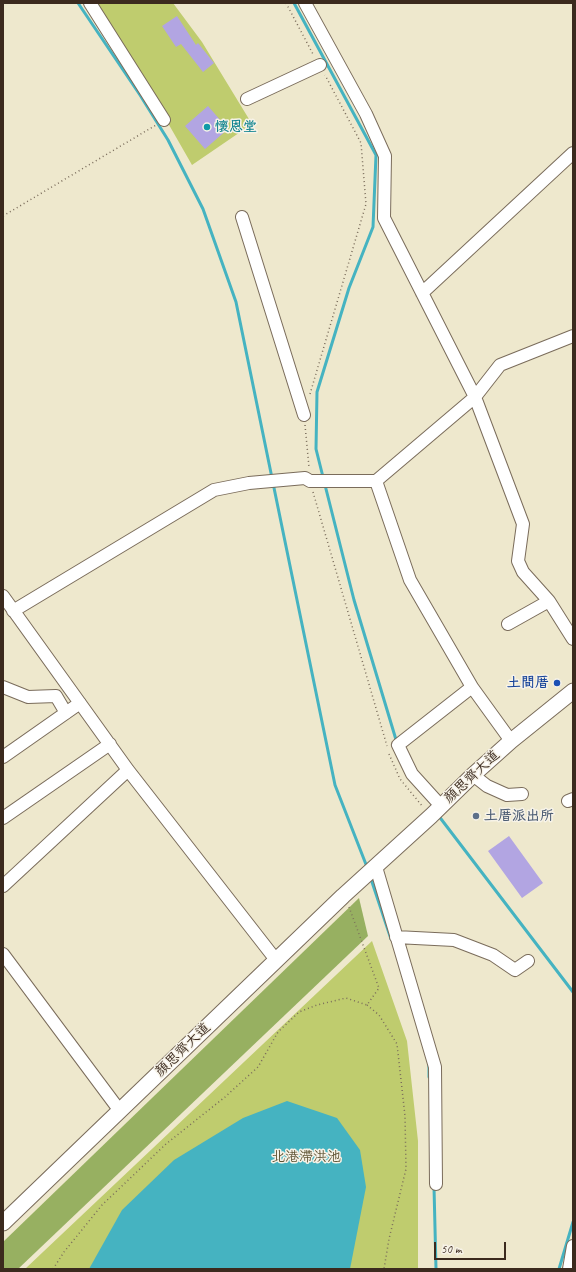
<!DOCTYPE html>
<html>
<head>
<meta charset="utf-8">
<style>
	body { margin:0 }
	#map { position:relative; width:576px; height:1272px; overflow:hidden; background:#eee8cd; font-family:Caveat,sans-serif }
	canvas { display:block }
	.frame { position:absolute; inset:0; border:4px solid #3b2a1e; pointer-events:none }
	.scale { position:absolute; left:434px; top:1242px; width:72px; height:18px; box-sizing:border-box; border:2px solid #3b2a1e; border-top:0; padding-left:5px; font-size:12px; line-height:14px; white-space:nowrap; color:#3b2a1e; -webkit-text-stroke:3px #f7f3e8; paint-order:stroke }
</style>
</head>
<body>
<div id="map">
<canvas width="576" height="1272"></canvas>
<div class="frame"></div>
<div class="scale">50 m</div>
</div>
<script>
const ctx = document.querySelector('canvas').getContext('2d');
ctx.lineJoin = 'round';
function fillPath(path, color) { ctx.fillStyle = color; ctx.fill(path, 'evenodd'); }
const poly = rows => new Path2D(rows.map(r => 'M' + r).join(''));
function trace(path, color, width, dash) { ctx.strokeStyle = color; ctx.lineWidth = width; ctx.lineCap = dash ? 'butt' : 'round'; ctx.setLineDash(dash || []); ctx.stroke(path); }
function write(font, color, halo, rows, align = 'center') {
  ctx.font = font + ' Caveat,"LXGW WenKai TC",sans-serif'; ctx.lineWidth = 3; ctx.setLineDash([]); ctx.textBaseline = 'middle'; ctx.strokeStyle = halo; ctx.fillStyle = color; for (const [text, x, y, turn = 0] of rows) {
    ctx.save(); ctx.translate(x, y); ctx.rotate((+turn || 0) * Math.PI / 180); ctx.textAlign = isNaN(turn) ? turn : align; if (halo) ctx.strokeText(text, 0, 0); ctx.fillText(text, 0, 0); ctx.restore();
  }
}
fillPath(poly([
	[93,3,173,3,202,42,252,124,192,165,133,62],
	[372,941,407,1041,418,1141,418,1269,25,1269]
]), '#bfcc6e');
fillPath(poly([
	[359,898,368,936,18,1269,3,1269,3,1242]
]), '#97b061');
fillPath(poly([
	[287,1101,337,1118,360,1150,366,1187,350,1269,89,1269,122,1210,174,1160,243,1118]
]), '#45b3c1');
trace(poly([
	[78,3,140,95,168,140,203,209,236,302,272,478],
	[294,3,376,155,373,227,349,288,317,392,316,449,323,477],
	[273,483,335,785,367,867],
	[325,485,354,600,397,743],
	[438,815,573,992],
	[370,876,391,939],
	[429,1063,429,1077],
	[434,1187,436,1269],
	[559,1269,573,1222]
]), '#45b3c1', 3);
fillPath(poly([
	[177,16,196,45,198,43,214,63,203,72,181,44,176,47,162,26],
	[208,106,228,129,205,149,185,126],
	[509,836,543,883,522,898,488,851]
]), '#b2a5e2');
const minor = poly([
	[90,3,164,120],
	[305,3,366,114,385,156,384,218,475,397,523,524,518,561,523,572,549,601,573,639],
	[247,99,320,65],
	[242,217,304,415],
	[422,293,573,153],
	[376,481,410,580,472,687,511,741],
	[3,596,128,770,276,960],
	[13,611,214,490,249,483,305,478,310,481,376,481,475,397,500,365,573,336],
	[508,624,549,601],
	[3,687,28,697,56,696,66,713],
	[3,757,80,703],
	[473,775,487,786,507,795,522,794],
	[568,801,573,799],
	[441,806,412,774,398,745,472,687],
	[3,818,110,744],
	[376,867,435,1067,436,1184],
	[3,886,128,770],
	[396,937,454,940,493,955,515,970,528,961],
	[3,954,120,1111],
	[569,1269,573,1246]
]);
const major = poly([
	[3,1223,343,896,431,816,473,775,511,741,573,691]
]);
trace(minor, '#7a6c5b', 14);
trace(major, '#7a6c5b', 17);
trace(poly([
	[286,3,314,56],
	[3,216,156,125],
	[310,394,366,204,361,143,325,75],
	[305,425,309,467],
	[313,492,387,746],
	[389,754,400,779,423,807],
	[367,1005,379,1015,397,1044,405,1116,406,1169,389,1239,384,1269],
	[53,1269,64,1252,102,1205,166,1144,225,1097,258,1067,278,1032,299,1012,317,1005,346,998,367,1005,379,988,349,907]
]), '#7a6c5b', 1.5, [1, 3]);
trace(minor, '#fff', 12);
trace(major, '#fff', 15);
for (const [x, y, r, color] of [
	[207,127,4,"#0f9aa8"],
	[557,683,4,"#1a4fb4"],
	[476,816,4,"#5c6f8a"]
]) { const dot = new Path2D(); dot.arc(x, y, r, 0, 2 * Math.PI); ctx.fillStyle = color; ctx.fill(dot); trace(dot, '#f7f3e8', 1.5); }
write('bold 14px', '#0d838f', '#f7f3e8', [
	["懷恩堂",215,127]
], 'left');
write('bold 14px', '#164399', '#f7f3e8', [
	["土間厝",549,683]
], 'right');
write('14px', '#3b2a1e', '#f7f3e8', [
	["顏思齊大道",472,777,-43],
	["顏思齊大道",183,1050,-44]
]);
write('bold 14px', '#4e5e75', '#f7f3e8', [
	["土厝派出所",484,816]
], 'left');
write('14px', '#5c5232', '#f7f3e8', [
	["北港滯洪池",306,1157]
]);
</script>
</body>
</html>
